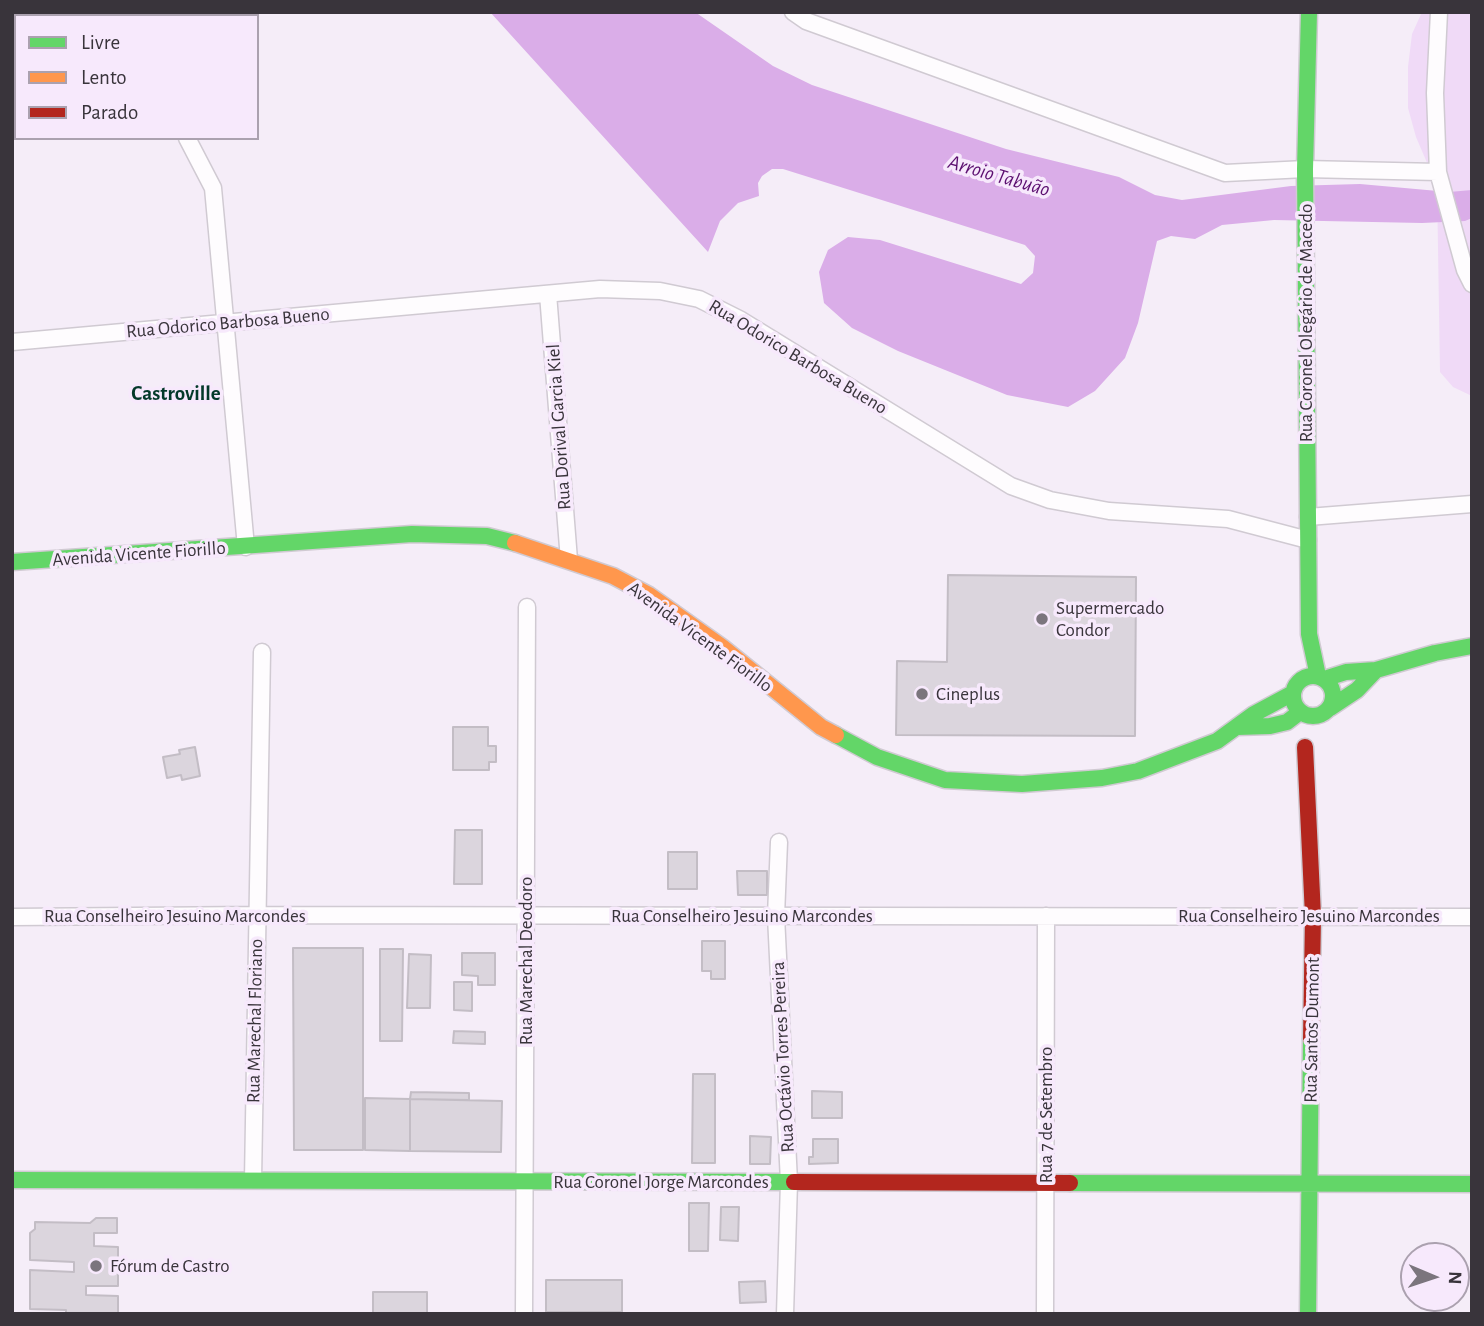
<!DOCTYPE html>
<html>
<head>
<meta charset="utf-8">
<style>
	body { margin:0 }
	#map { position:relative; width:1484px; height:1326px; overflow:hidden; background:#f5edf8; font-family:"Alegreya Sans",sans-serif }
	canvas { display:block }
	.frame { position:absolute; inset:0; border:14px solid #39343b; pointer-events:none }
	.legend { position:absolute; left:14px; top:14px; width:245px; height:126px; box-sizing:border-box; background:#f7e9fc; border:2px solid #aba1af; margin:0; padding:9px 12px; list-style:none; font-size:21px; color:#39343b }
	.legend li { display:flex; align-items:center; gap:14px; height:35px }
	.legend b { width:35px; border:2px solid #aba1af }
	.north { position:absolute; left:1400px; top:1242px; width:70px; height:70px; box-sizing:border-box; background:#f7e9fc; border:2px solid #aba1af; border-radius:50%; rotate:92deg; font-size:19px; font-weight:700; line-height:28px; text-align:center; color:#39343b }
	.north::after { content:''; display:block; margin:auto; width:24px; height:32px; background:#7b757d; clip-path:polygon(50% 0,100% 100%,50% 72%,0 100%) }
</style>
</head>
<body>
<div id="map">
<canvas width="1484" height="1326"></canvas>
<div class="frame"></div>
<ul class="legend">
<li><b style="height:9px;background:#63d668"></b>Livre</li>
<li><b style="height:9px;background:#ff974d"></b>Lento</li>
<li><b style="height:9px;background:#b3261e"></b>Parado</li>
</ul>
<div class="north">N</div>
</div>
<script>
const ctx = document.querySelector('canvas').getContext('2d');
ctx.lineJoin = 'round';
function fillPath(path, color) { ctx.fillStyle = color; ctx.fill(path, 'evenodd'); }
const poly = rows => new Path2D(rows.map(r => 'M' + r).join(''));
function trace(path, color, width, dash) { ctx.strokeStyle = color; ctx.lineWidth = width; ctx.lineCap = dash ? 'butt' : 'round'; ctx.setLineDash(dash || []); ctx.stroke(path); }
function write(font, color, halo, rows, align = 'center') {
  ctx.font = font + ' "Alegreya Sans",sans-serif'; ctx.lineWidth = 7; ctx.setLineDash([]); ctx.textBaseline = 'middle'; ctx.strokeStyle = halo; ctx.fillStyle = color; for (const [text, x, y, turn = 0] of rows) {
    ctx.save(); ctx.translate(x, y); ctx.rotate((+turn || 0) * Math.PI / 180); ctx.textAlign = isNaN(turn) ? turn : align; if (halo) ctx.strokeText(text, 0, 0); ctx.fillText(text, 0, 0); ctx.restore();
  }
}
fillPath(poly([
	[1422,12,1472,12,1472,396,1453,387,1440,372,1437,186,1416,137,1408,108,1408,67,1412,34]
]), '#f0daf7');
fillPath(poly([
	[490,12,695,12,773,66,812,85,1006,149,1119,177,1155,195,1182,200,1291,186,1360,184,1449,192,1472,190,1472,218,1465,221,1422,223,1274,220,1222,225,1195,239,1171,236,1157,241,1138,323,1125,358,1095,391,1068,407,1007,395,898,351,852,328,824,303,819,272,828,250,848,237,880,240,1021,284,1033,273,1035,256,1025,245,783,169,772,169,762,176,758,183,759,196,738,203,720,221,708,252]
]), '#daade8');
const building = poly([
	[948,575,1136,577,1135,736,896,735,897,661,947,662,948,575],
	[453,727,488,727,488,746,496,746,496,762,489,762,489,770,453,770,453,727],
	[195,747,200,776,182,780,181,775,167,778,163,757,180,754,179,750,195,747],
	[455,830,482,830,482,884,454,884,455,830],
	[668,852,697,852,697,889,668,889,668,852],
	[737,871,767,871,767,895,738,895,737,871],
	[702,941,725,941,725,979,711,979,711,971,702,971,702,941],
	[293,948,363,948,363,1150,294,1150,293,948],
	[380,949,403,949,402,1041,380,1041,380,949],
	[462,953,495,953,495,985,478,985,478,976,462,975,462,953],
	[409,954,431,955,430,1008,407,1008,409,954],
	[454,982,472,982,472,1011,454,1010,454,982],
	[454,1031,485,1032,485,1044,453,1043,454,1031],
	[693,1074,715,1074,715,1163,692,1163,693,1074],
	[812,1091,842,1092,842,1118,812,1118,812,1091],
	[411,1092,469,1093,469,1100,410,1099,411,1092],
	[365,1098,410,1099,410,1151,365,1150,365,1098],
	[410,1099,502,1101,501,1152,410,1151,410,1099],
	[750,1136,771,1137,770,1164,750,1164,750,1136],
	[813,1139,838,1139,838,1163,809,1164,809,1157,813,1157,813,1139],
	[689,1203,709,1203,708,1251,689,1251,689,1203],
	[721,1207,739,1207,738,1241,720,1240,721,1207],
	[96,1218,117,1218,117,1233,94,1233,94,1246,118,1247,118,1286,86,1286,86,1295,118,1296,118,1314,66,1314,66,1310,30,1309,30,1270,74,1272,74,1262,30,1260,30,1233,35,1229,35,1222,90,1223,96,1218],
	[546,1280,622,1280,622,1312,546,1312,546,1280],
	[765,1281,766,1302,740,1303,739,1282,765,1281],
	[373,1292,427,1292,427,1314,373,1314,373,1292]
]);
fillPath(building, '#dbd5dd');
trace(building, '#c3bdc5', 2);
const street = poly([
	[94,12,95,16],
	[793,12,806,21,1225,173,1305,169,1438,172,1435,93,1439,12],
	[12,124,16,123],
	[187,138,213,188,246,547],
	[1438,172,1465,270,1472,284],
	[548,294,569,560],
	[12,342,600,289,660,291,699,299,741,320,1011,486,1050,500,1109,511,1228,519,1308,540],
	[1308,517,1472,504],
	[779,842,776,916,789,1182,785,1314],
	[12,917,257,915,1472,917],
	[253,1180,262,652],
	[524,1314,527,607],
	[1045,1314,1046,916]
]);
const fast = poly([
	[1309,12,1305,169,1309,634,1318,676],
	[12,562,412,534,487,536,515,543],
	'1293 696a20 20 0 1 1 40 0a20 20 0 1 1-40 0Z',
	[1324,679,1346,672,1376,670,1435,653,1472,646],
	[1330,708,1357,690,1376,670],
	[1237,727,1270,726,1287,722,1300,712],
	[836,735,877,757,945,780,1022,784,1102,778,1138,771,1217,741,1254,714,1293,693],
	[12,1180,794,1182],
	[1070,1183,1472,1184],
	[1308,1314,1311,1039]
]);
const slow = poly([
	[515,543,613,576,649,595,722,647,821,727,836,735]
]);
const jam = poly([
	[1305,747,1313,916,1311,1039],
	[794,1182,1070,1183]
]);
trace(street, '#d0cad2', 19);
trace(fast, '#d0cad2', 19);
trace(slow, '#d0cad2', 19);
trace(jam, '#d0cad2', 19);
trace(street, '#fefcfe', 16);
trace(fast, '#63d668', 16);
trace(slow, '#ff974d', 16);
trace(jam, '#b3261e', 16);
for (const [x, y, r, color] of [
	[1042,619,7,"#7b757d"],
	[922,694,7,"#7b757d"],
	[96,1266,7,"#7b757d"]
]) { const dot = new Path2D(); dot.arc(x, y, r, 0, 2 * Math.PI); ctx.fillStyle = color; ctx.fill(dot); trace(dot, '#f7e9fc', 2.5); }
write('19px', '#39343b', '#f7e9fc', [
	["Rua Odorico Barbosa Bueno",228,323,-5],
	["Rua Coronel Olegário de Macedo",1306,323,-90],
	["Rua Odorico Barbosa Bueno",798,357,31],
	["Rua Dorival Garcia Kiel",559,427,-94],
	["Avenida Vicente Fiorillo",139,554,-4],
	["Avenida Vicente Fiorillo",700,637,36],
	["Rua Conselheiro Jesuino Marcondes",175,916],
	["Rua Conselheiro Jesuino Marcondes",742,916],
	["Rua Conselheiro Jesuino Marcondes",1309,916],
	["Rua Marechal Deodoro",526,961,-90],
	["Rua Marechal Floriano",255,1021,-89],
	["Rua Santos Dumont",1312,1030,-89],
	["Rua Octávio Torres Pereira",783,1057,-93],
	["Rua 7 de Setembro",1046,1115,-90],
	["Rua Coronel Jorge Marcondes",661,1182]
]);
write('19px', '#39343b', '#f7e9fc', [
	["Supermercado",1056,608],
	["Condor",1056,630],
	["Cineplus",936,694],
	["Fórum de Castro",110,1266]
], 'left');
write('italic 21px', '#5c0f70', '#f7e9fc', [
	["Arroio Tabuão",999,176,16]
]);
write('bold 21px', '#04392a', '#f7e9fc', [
	["Castroville",176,394]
]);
</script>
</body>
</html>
